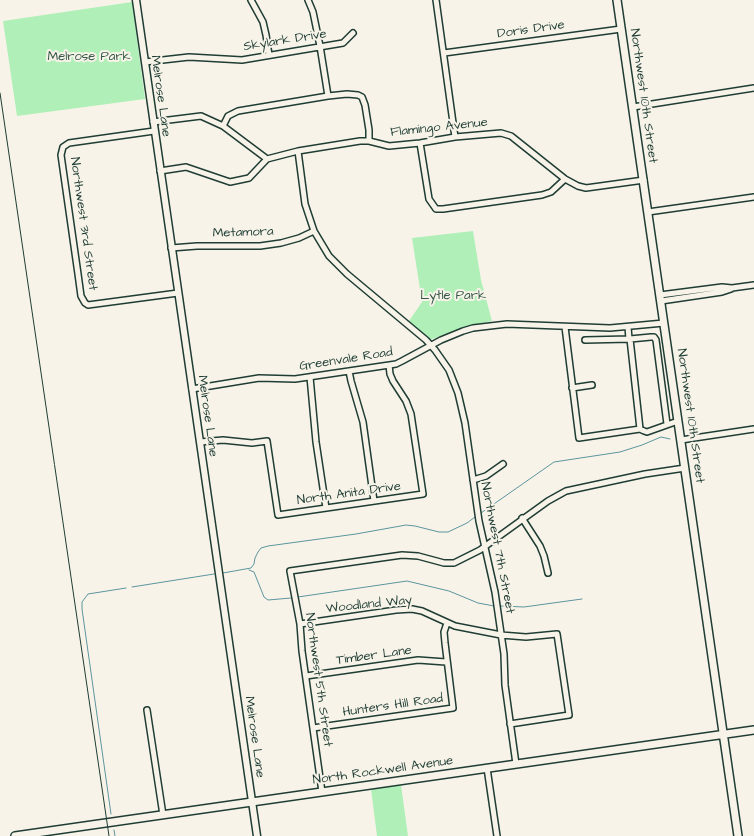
<!DOCTYPE html>
<html>
<head>
<meta charset="utf-8">
<style>
	body { margin:0 }
	canvas { display:block; background:#f7f3e8 }
</style>
</head>
<body>
<canvas width="754" height="836"></canvas>
<script>
const ctx = document.querySelector('canvas').getContext('2d');
ctx.lineJoin = 'round';
function fillPath(path, color) { ctx.fillStyle = color; ctx.fill(path, 'evenodd'); }
const poly = rows => new Path2D(rows.map(r => 'M' + r).join(''));
function trace(path, color, width, dash) { ctx.strokeStyle = color; ctx.lineWidth = width; ctx.lineCap = dash ? 'butt' : 'round'; ctx.setLineDash(dash || []); ctx.stroke(path); }
function write(font, color, halo, rows, align = 'center') {
  ctx.font = font + ' "Architects Daughter",sans-serif'; ctx.lineWidth = 4; ctx.setLineDash([]); ctx.textBaseline = 'middle'; ctx.strokeStyle = halo; ctx.fillStyle = color; for (const [text, x, y, turn = 0] of rows) {
    ctx.save(); ctx.translate(x, y); ctx.rotate((+turn || 0) * Math.PI / 180); ctx.textAlign = isNaN(turn) ? turn : align; if (halo) ctx.strokeText(text, 0, 0); ctx.fillText(text, 0, 0); ctx.restore();
  }
}
fillPath(poly([
	[132,2,145,99,17,116,3,21],
	[473,231,481,280,492,321,461,328,430,340,409,321,422,302,412,238],
	[401,785,408,836,377,836,371,789]
]), '#b0f0b8');
trace(poly([
	[481,513,554,462,620,452,642,445,661,437,670,439],
	[249,570,254,572,264,597,268,600,291,598],
	[223,573,251,568,254,564,255,558,258,552,261,548,268,546,356,534,406,525,415,526,439,532,448,532,467,523,475,517],
	[132,587,214,574],
	[298,597,407,581,449,591,478,603,494,606],
	[501,606,524,607,582,599],
	[111,814,82,609,82,602,88,594,126,588],
	[114,830,115,836]
]), '#5c959f', 1);
const minor = poly([
	[251,0,263,22,266,35,269,55],
	[308,0,313,12,320,46,328,96],
	[436,0,455,137],
	[444,53,621,29],
	[145,62,189,57,242,60,343,43,353,33],
	[633,107,754,88],
	[153,122,201,116,223,126,267,159],
	[223,126,228,116,238,111,328,96,347,94,358,95,362,97,365,105,369,130,369,141],
	[154,131,69,143,63,147,61,155,78,274,81,296,85,303,88,305,178,293],
	[420,143,429,199,436,209,443,209,542,195,551,192,565,179],
	[298,151,305,204,314,231,329,256,347,274,426,340,435,350,449,370,458,393,465,423,479,521,495,592,504,654,505,685,516,764],
	[160,171,186,167,230,182,249,178,267,159,298,151,360,141,369,141,389,146,420,143,455,137,501,133,511,136,565,179,578,186,586,188,644,180],
	[648,212,754,197],
	[171,248,197,246,260,246,281,243,299,238,314,231],
	[660,295,722,287,732,288,754,285],
	[661,301,722,292,731,289],
	[565,327,579,438,640,429],
	[628,327,629,339],
	[585,340,630,339],
	[349,371,351,381,363,422,374,501],
	[310,377,316,442,326,508],
	[572,388,592,385],
	[192,389,259,378,295,379,396,364,402,361,441,340,463,331,473,328,507,324,610,328,664,323],
	[667,424,656,340,654,337,651,337,630,339,640,429,644,431,647,432,678,421],
	[681,440,754,429],
	[200,442,223,440,252,443,267,441,278,515,423,494,411,414,406,401,393,381,390,374,389,365],
	[473,480,486,476,503,464],
	[522,518,540,546,544,556,548,573],
	[300,624,396,610,412,609,422,611,455,626,501,635,526,637,557,634,569,715,510,724],
	[306,676,418,660,446,662],
	[147,710,163,815],
	[313,728,453,708,445,643,444,632,447,623],
	[487,768,497,836],
	[322,792,302,651,300,624,290,571,402,555,418,556,444,563,454,563,480,550,548,501,566,491,645,474,685,468]
]);
const tertiary = poly([
	[136,0,257,836]
]);
const secondary = poly([
	[617,0,738,836],
	[15,836,754,730]
]);
trace(minor, '#1f3d34', 8);
trace(tertiary, '#1f3d34', 9);
trace(secondary, '#1f3d34', 10);
trace(minor, '#f7f3e8', 5);
trace(tertiary, '#f7f3e8', 6);
trace(secondary, '#f7f3e8', 7);
trace(poly([
	[0,93,109,836]
]), '#1f3d34', 1);
write('13px', '#1f3d34', '#f7f3e8', [
	["Doris Drive",531,30,-8],
	["Skylark Drive",285,41,-9],
	["Melrose Lane",160,96,82],
	["Northwest 10th Street",643,96,82],
	["Flamingo Avenue",439,128,-6],
	["Northwest 3rd Street",83,224,82],
	["Metamora",243,233,-2],
	["Greenvale Road",346,360,-9],
	["Melrose Lane",207,416,82],
	["Northwest 10th Street",690,416,82],
	["North Anita Drive",349,494,-8],
	["Northwest 7th Street",497,548,79],
	["Woodland Way",369,605,-6],
	["Timber Lane",374,656,-8],
	["Northwest 5th Street",318,680,82],
	["Hunters Hill Road",393,706,-8],
	["Melrose Lane",254,737,82],
	["North Rockwell Avenue",383,771,-8]
]);
write('13px', '#355848', '#f7f3e8', [
	["Melrose Park",89,57],
	["Lytle Park",453,296]
]);
</script>
</body>
</html>
